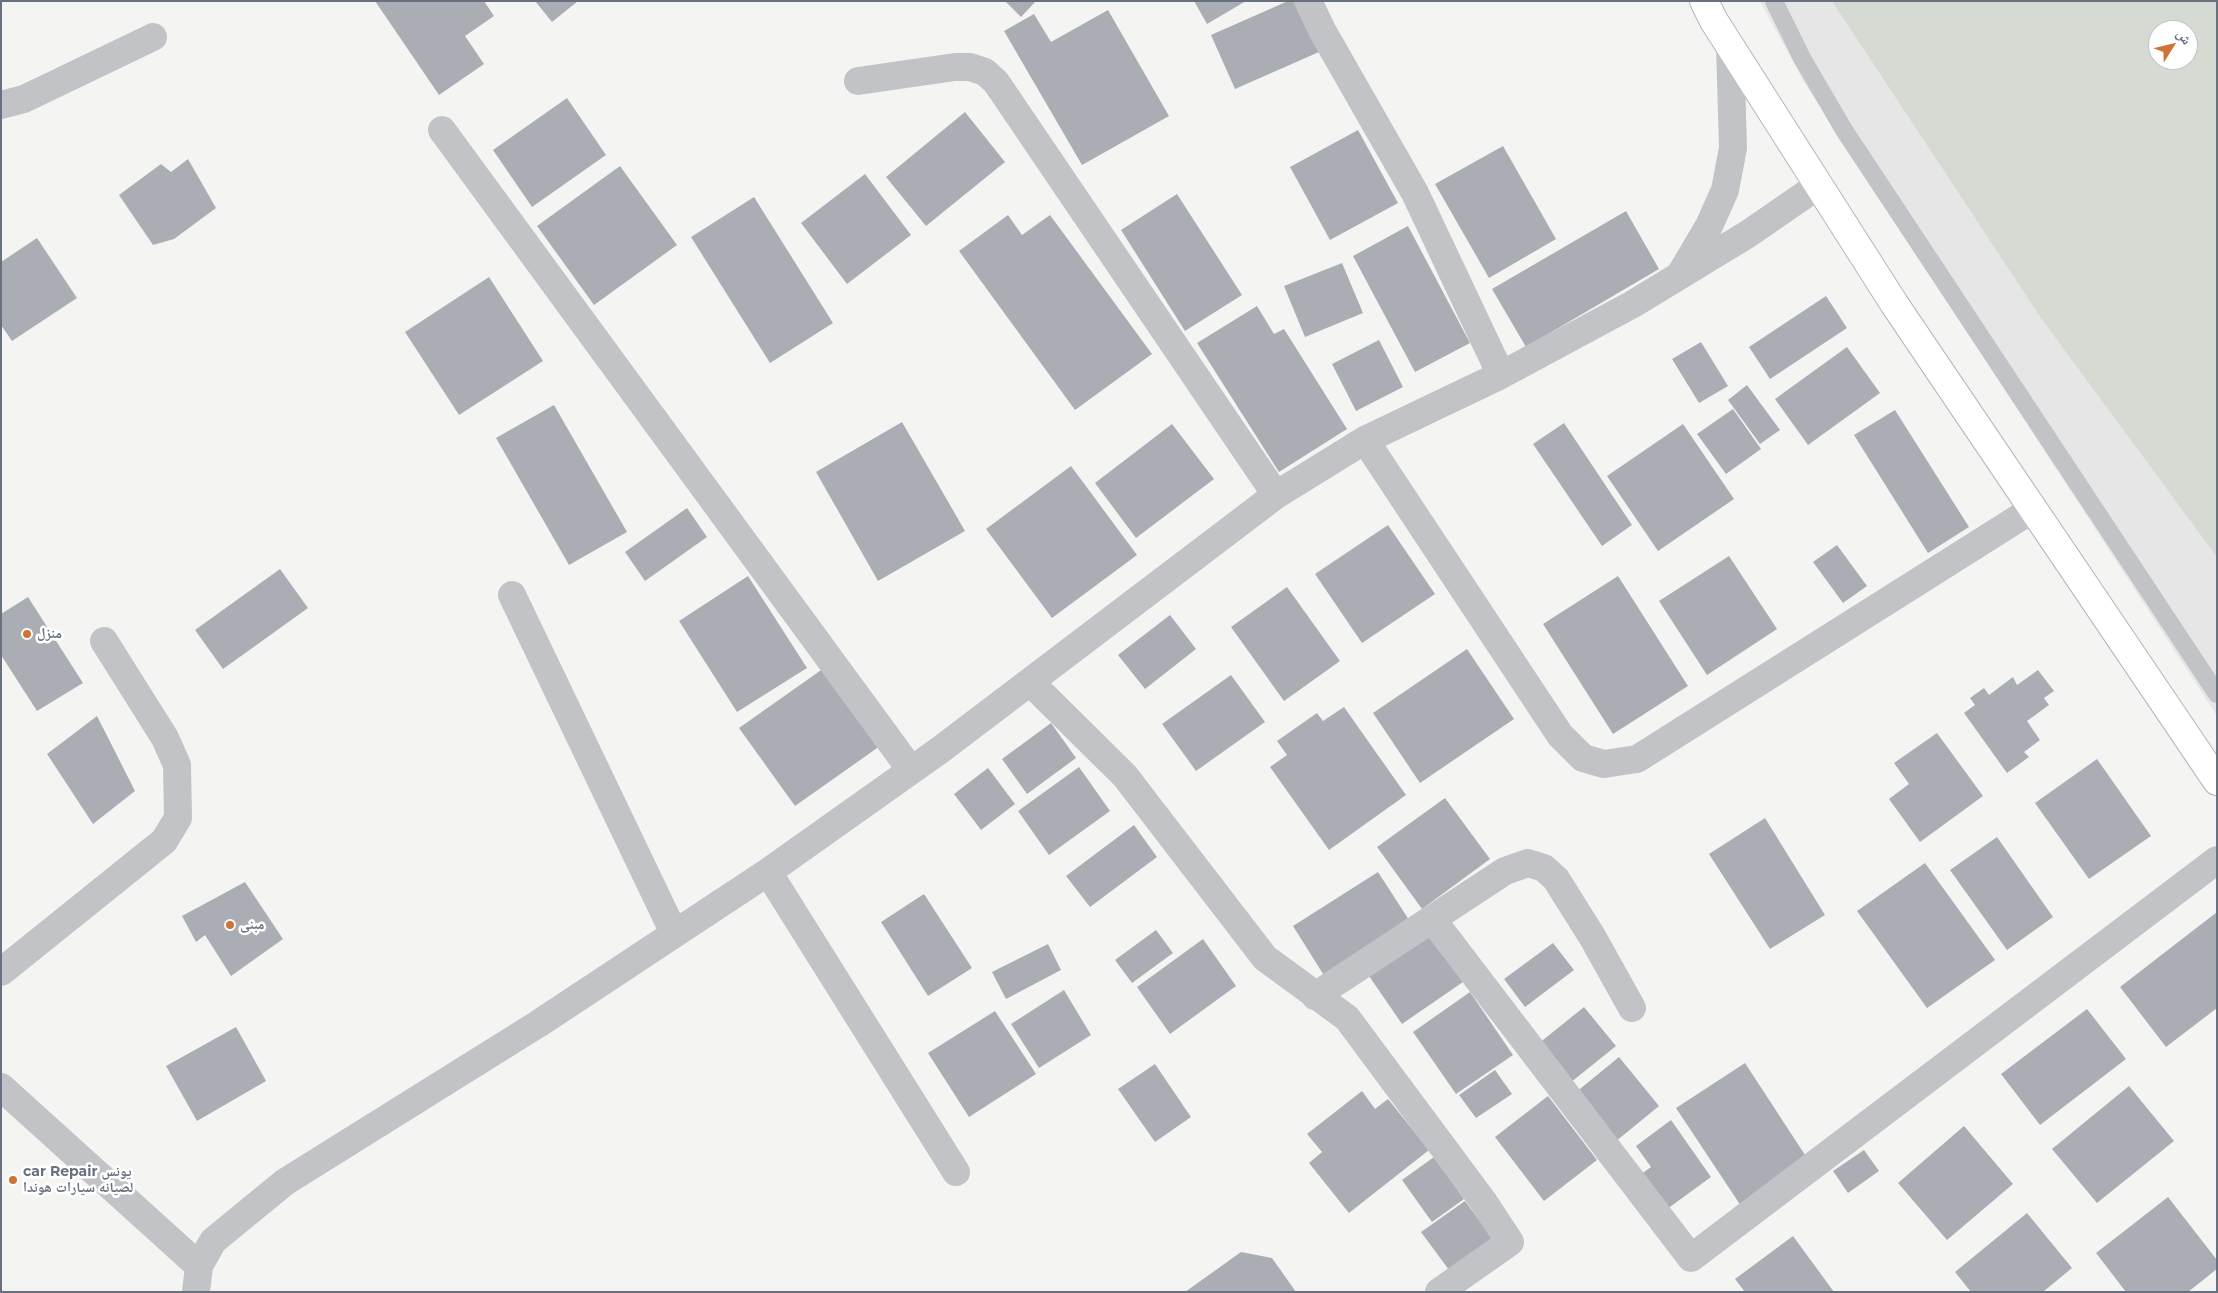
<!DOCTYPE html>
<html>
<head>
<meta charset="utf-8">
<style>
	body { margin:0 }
	#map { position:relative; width:2218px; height:1293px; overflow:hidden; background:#f4f5f2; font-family:Montserrat,"Noto Naskh Arabic",sans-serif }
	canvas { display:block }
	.frame { position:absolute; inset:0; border:2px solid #67717f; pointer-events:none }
	.north { position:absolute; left:2148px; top:20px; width:50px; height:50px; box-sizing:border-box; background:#fff; border:1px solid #c2c6cc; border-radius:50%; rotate:54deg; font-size:14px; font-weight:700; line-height:20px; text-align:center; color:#67717f }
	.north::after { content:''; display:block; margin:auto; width:18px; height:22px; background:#ce7439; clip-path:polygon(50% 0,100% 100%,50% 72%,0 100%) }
</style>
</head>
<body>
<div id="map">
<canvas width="2218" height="1293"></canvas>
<div class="frame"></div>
<div class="north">ش</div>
</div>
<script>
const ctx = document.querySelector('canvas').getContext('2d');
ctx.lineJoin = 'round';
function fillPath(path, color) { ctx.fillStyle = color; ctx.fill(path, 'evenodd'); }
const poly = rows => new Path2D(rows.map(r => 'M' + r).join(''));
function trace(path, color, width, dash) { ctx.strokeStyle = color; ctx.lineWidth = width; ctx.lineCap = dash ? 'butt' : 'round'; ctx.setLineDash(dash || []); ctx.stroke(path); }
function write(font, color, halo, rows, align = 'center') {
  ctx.font = font + ' Montserrat,"Noto Naskh Arabic",sans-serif'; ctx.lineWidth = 5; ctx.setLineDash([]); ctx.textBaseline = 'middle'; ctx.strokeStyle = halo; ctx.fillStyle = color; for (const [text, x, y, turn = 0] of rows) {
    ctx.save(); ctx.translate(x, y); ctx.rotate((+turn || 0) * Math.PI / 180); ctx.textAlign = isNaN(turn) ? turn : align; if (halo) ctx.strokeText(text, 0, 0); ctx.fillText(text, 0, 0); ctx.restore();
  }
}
fillPath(poly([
	[1760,1,2217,1,2217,716,1804,82],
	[2158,30,2188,30,2188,60,2158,60]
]), '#e5e6e5');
fillPath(poly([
	[1832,1,2217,1,2217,557,2041,318],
	[2158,30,2188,30,2188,60,2158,60]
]), '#d5dbd3');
fillPath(poly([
	[375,1,484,1,494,16,465,36,484,64,439,95],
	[535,1,578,1,552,22],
	[1005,1,1036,1,1021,17],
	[1194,1,1246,1,1207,24],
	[1288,1,1297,1,1319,52,1235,89,1211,35],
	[1108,10,1169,116,1082,165,1004,31,1034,14,1051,42],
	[567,98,606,155,532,207,493,150],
	[965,112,1005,162,926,226,886,177],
	[1358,130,1398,203,1330,240,1290,167],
	[1503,146,1556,239,1489,278,1435,184],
	[188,159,216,208,174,239,153,245,119,195,161,164,171,172],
	[620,166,677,245,594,305,537,226],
	[865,174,911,235,847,284,801,223],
	[1177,194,1242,295,1185,331,1121,230],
	[754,197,833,323,770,363,691,237],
	[1626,211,1659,269,1526,347,1492,289],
	[1008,215,1022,235,1050,215,1152,354,1075,410,959,251],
	[1408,226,1470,343,1415,372,1353,256],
	[37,238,77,298,12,341,1,325,1,262],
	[1342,263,1363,313,1305,337,1284,286],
	[489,277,543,361,459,415,405,332],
	[1826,296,1847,328,1770,379,1749,347],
	[1257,306,1274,334,1284,329,1347,429,1279,472,1197,343],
	[1379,340,1403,387,1356,411,1332,364],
	[1701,342,1728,386,1699,403,1672,359],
	[1847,347,1880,393,1808,445,1775,399],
	[1747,385,1780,430,1760,444,1728,400],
	[554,405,627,532,569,565,496,438],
	[1733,409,1761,449,1726,474,1697,434],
	[1895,410,1969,527,1928,553,1854,435],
	[902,422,965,531,878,581,816,472],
	[1564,423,1632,525,1602,546,1533,444],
	[1172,424,1214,479,1136,538,1095,483],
	[1683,424,1734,499,1658,551,1607,476],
	[1071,466,1137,555,1052,618,986,529],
	[687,508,707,537,645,581,625,552],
	[1388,525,1435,594,1362,643,1315,574],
	[1837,545,1867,586,1843,603,1813,562],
	[1729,556,1777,629,1707,675,1659,601],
	[280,569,308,608,223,669,195,630],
	[748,576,807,668,737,712,679,621],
	[1618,576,1688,686,1613,734,1543,624],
	[1287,587,1340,661,1284,701,1231,627],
	[28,597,83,683,37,711,1,655,1,614],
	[1170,615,1196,649,1145,689,1118,655],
	[1467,649,1514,719,1420,783,1373,713],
	[824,668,880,746,795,806,739,728],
	[2038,670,2054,691,2044,698,2049,705,2027,721,2040,740,2024,752,2029,757,2007,773,1964,713,1975,705,1970,698,1984,688,1989,695,2013,677,2017,685],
	[1231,675,1265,722,1196,771,1162,724],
	[1344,707,1406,795,1329,850,1270,767,1287,755,1277,741,1317,713,1323,721],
	[97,716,135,791,93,824,47,754],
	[1051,723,1076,758,1027,794,1002,759],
	[1937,733,1983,796,1920,842,1889,799,1909,784,1894,763],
	[2097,759,2151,836,2089,879,2035,803],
	[1079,767,1110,811,1049,855,1018,811],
	[988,768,1015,804,981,830,954,794],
	[1445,798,1490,859,1422,909,1377,847],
	[1765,818,1825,915,1770,949,1709,854],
	[1134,825,1157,857,1090,907,1066,876],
	[1997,837,2053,917,2007,950,1950,870],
	[1925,863,1995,960,1927,1008,1857,911],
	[1378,872,1411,923,1325,977,1293,926],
	[245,882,283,939,231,976,205,935,196,942,182,916],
	[924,894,972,968,928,996,881,922],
	[2217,912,2217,1008,2166,1047,2120,987],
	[1156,930,1173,953,1132,983,1115,960],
	[1430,934,1463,982,1402,1024,1369,976],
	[1203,939,1236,986,1170,1034,1137,987],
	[1553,943,1574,970,1525,1007,1504,979],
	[1048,944,1061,970,1006,999,992,972],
	[1064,990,1091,1035,1039,1068,1011,1024],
	[1470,992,1513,1055,1456,1094,1413,1032],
	[1584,1007,1616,1046,1570,1083,1538,1044],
	[2087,1009,2126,1059,2040,1125,2001,1074],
	[995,1011,1036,1074,969,1117,928,1053],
	[236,1027,266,1081,197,1121,166,1066],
	[1619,1057,1659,1106,1615,1142,1575,1093],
	[1745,1063,1809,1161,1741,1206,1676,1108],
	[1155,1064,1191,1117,1155,1142,1118,1089],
	[1495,1070,1512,1094,1476,1118,1459,1095],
	[2129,1086,2174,1141,2097,1203,2052,1149],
	[1362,1091,1375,1109,1388,1099,1429,1150,1349,1213,1309,1163,1322,1152,1307,1134],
	[1548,1096,1597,1160,1544,1201,1495,1137],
	[1671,1120,1711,1177,1663,1212,1637,1177,1651,1167,1636,1146],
	[1964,1126,2013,1184,1947,1240,1898,1183],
	[1864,1150,1879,1171,1848,1193,1833,1171],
	[1434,1157,1464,1199,1432,1222,1402,1180],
	[2168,1197,2217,1260,2217,1269,2188,1292,2126,1292,2096,1253],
	[1465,1201,1496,1243,1452,1274,1421,1232],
	[2027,1213,2072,1268,2043,1292,1971,1292,1955,1272],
	[1793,1236,1834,1292,1745,1292,1735,1279],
	[1241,1252,1272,1258,1296,1292,1185,1292]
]), '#aaaeb4');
const secondary = poly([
	[1704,1,1714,21,1895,305,2217,781]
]);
trace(secondary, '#b3b6bb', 30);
trace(poly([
	[1774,1,1802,58,1844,130,2217,694]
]), '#c1c3c6', 18);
trace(poly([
	[1308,1,1323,32,1415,193,1501,375],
	[858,81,955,67,970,67,985,72,996,82,1276,495],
	[1,105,24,99,153,37],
	[442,130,911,770],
	[1680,275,1709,226,1725,190,1733,148,1730,45],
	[1365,440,1560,735,1583,758,1604,764,1637,759,2033,509],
	[512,595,674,933],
	[1030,682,1125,776,1265,958,1347,1018,1483,1201,1510,1242,1439,1292],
	[768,872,956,1172],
	[1432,919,1691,1258,2217,860],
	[1,972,164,841,178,818,177,765,165,738,104,641],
	[1315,996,1505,871,1528,863,1544,868,1556,879,1593,938,1632,1008],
	[1,1087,199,1266],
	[196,1292,199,1266,213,1241,285,1182,538,1024,768,872,940,750,1276,495,1365,440,1501,375,1633,304,1748,234,1819,185]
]), '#c1c3c6', 28);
trace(secondary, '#fff', 28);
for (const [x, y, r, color] of [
	[27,634,5,"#ce7439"],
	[230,925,5,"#ce7439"],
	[13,1180,5,"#ce7439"]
]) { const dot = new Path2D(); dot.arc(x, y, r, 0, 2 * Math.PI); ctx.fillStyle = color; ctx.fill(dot); trace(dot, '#fff', 2); }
write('bold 14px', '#67717f', '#fff', [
	["منزل",37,634],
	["مبنى",240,925],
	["car Repair يونس",23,1172],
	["لصيانه سيارات هوندا",23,1188]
], 'left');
</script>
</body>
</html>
